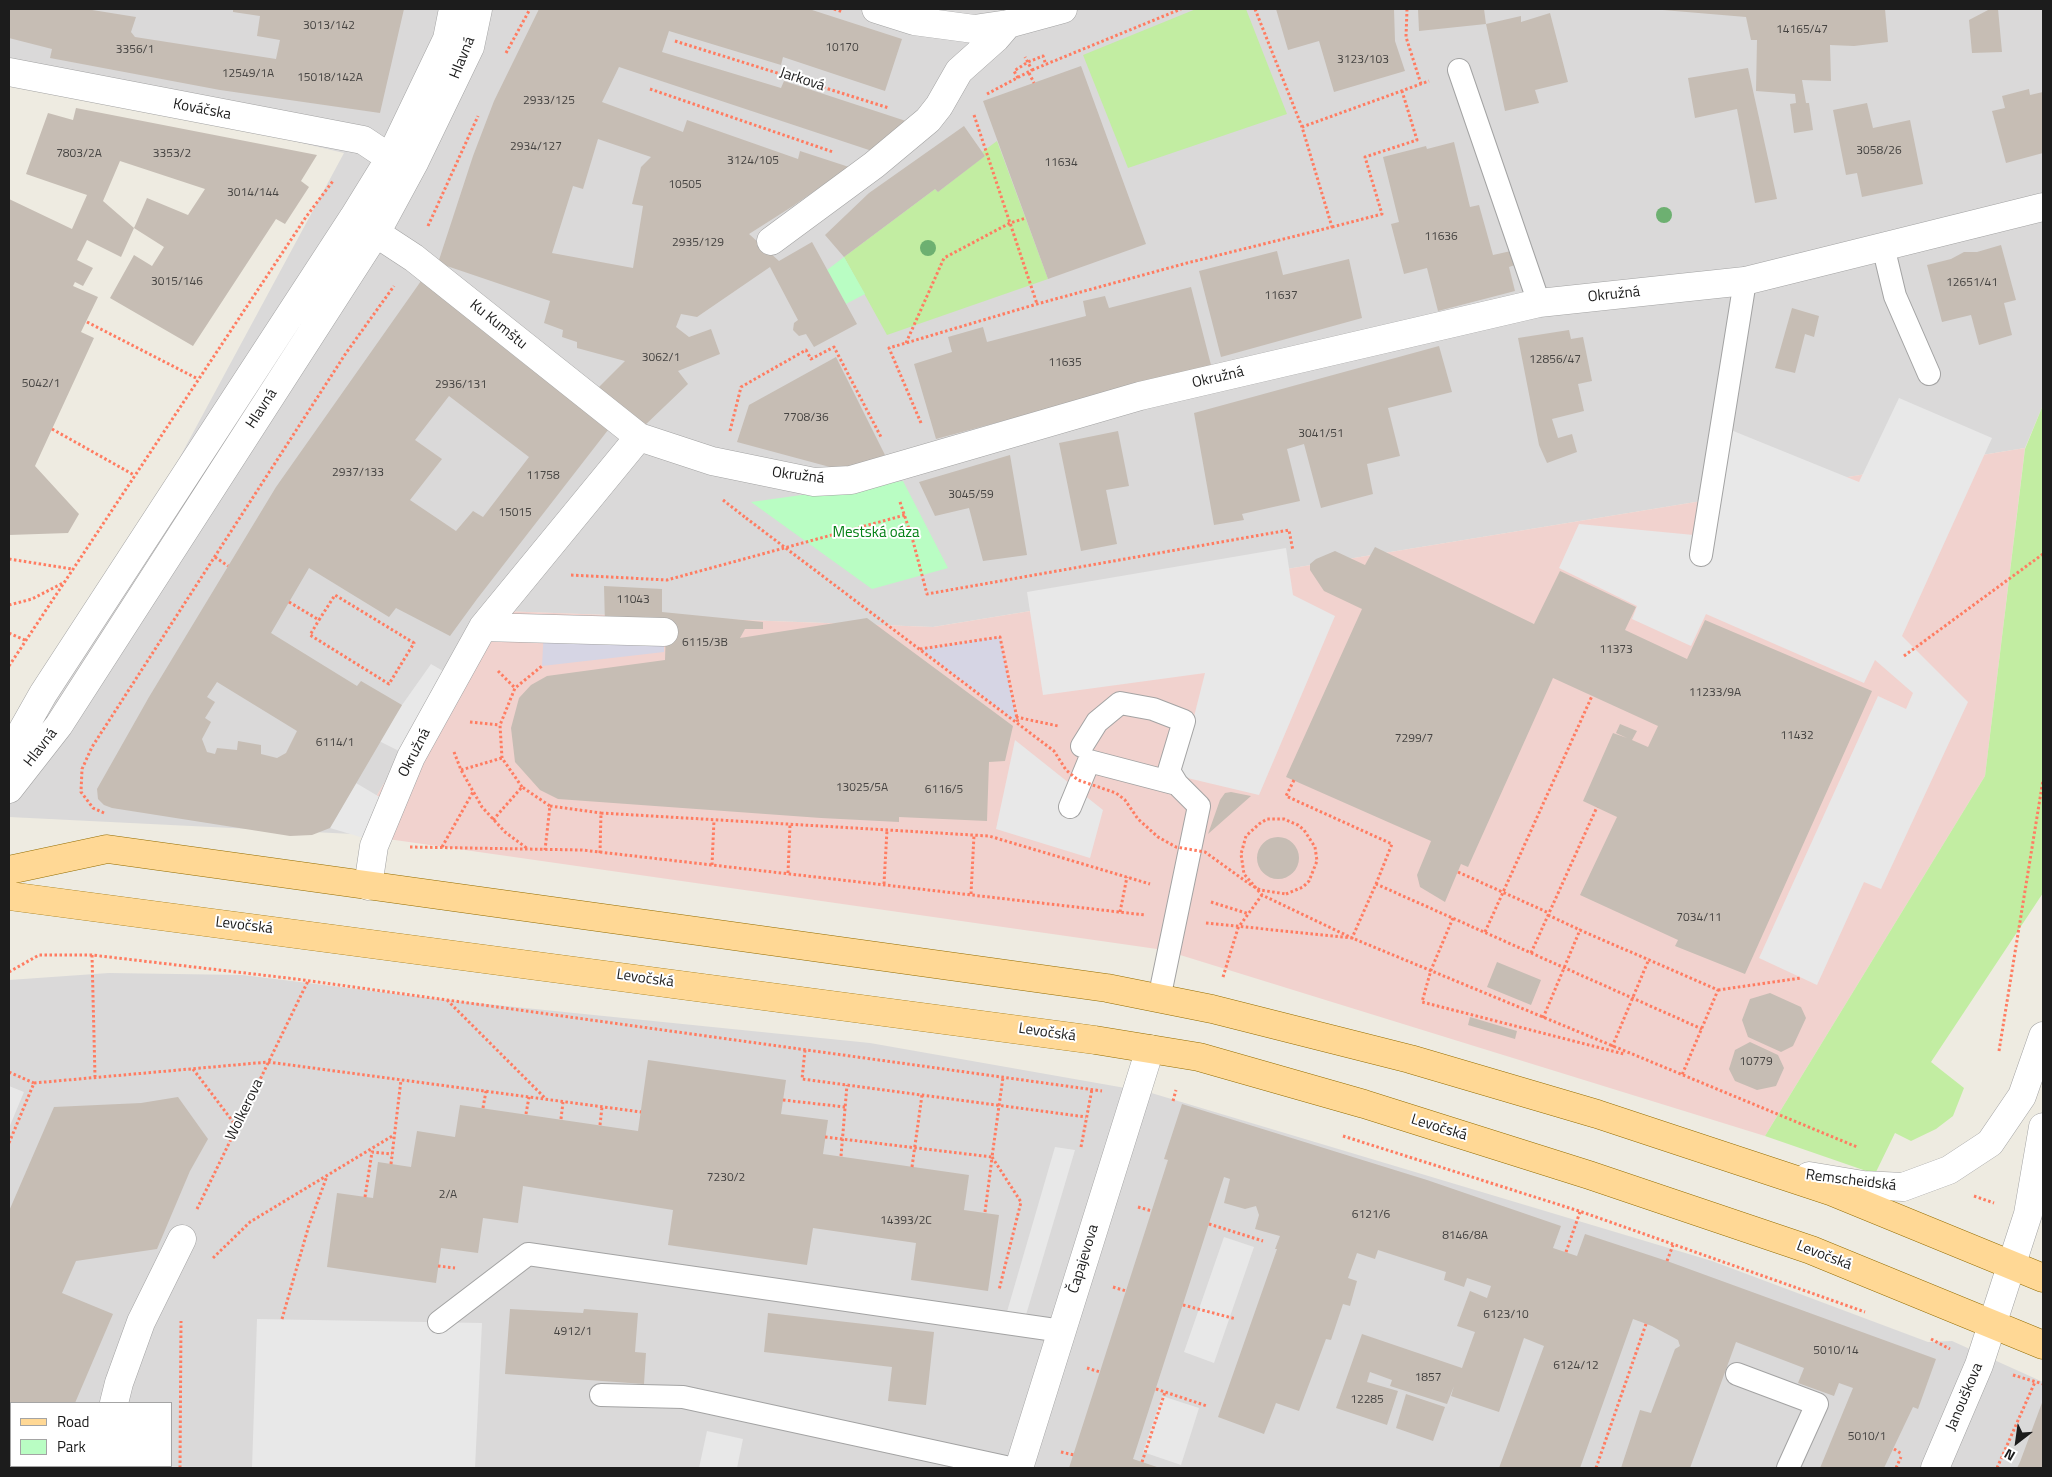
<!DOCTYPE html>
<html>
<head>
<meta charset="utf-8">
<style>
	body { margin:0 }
	#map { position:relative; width:2052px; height:1477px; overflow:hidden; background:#eeebe1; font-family:"Titillium Web",sans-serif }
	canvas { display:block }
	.frame { position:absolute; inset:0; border:10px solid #1c1c1c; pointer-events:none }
	.legend { position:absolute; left:10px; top:1402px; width:162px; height:65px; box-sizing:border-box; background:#fff; border:1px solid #a4a4a4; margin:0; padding:6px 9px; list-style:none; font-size:15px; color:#1c1c1c }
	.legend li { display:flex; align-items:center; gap:10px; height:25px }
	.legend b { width:25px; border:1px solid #a4a4a4 }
	.north { position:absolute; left:1992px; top:1417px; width:50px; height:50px; -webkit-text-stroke:4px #fff; paint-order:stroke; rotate:210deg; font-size:14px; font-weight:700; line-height:20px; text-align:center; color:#1c1c1c }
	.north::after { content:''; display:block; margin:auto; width:18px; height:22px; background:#1c1c1c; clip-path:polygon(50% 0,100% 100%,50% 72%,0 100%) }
</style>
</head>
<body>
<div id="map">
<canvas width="2052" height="1477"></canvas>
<div class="frame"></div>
<ul class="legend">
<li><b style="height:6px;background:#ffd895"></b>Road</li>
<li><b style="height:14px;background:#b9fdc3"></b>Park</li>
</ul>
<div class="north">N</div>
</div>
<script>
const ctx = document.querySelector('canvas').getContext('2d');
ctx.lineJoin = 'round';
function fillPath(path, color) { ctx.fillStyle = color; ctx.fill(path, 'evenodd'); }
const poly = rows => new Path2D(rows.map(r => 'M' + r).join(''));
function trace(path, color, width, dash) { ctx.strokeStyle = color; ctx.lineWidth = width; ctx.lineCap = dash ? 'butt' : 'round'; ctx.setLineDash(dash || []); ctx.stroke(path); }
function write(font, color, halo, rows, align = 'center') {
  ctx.font = font + ' "Titillium Web",sans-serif'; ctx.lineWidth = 4; ctx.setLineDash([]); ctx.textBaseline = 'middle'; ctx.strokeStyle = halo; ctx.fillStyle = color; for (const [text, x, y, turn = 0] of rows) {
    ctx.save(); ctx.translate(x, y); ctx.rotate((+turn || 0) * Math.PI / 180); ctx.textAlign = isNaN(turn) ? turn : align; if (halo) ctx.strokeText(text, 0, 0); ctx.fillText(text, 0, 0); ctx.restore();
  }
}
fillPath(poly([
	[9,9,2043,9,2043,405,2025,448,933,627,500,611,434,702,353,834,9,817,9,788,52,694,344,153,9,74],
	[109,973,243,975,446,1000,870,1043,1148,1092,1712,1261,1928,1342,1952,1341,2043,1382,2043,1468,9,1468,9,980],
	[11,1403,171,1403,171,1466,11,1466]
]), '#dad9d9');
fillPath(poly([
	[2025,448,1985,776,1765,1136,1164,950,353,834,434,702,500,611,933,627]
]), '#f1d2ce');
fillPath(poly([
	[1196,9,1246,9,1287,114,1128,168,1083,55],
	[997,141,1048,279,887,335,844,257,935,189,938,192,978,161,985,156,982,152],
	[2043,405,2043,893,1931,1062,1964,1088,1953,1116,1936,1129,1911,1141,1895,1133,1875,1174,1765,1136,1985,776,2025,449]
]), '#c2eda2');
fillPath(poly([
	[844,257,865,294,846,304,827,270],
	[903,481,948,568,872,589,751,502]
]), '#b9fdc3');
fillPath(poly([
	[1899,398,1992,438,1902,636,1968,702,1881,889,1864,882,1817,985,1759,958,1878,696,1906,709,1913,693,1875,660,1864,683,1706,614,1691,646,1632,619,1637,606,1559,568,1579,524,1704,536,1721,426,1859,482],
	[1286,548,1293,595,1335,616,1259,795,1179,776,1205,673,1043,695,1027,592],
	[431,664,455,678,411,757,379,741,402,705],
	[1015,740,1103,810,1090,858,996,829],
	[356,783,388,802,367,839,330,828],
	[9,1086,24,1092,9,1128],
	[1055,1147,1075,1150,1023,1325,1004,1322],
	[1224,1237,1254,1247,1214,1363,1184,1352],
	[257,1319,482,1323,475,1468,252,1468],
	[1162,1396,1199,1408,1181,1465,1143,1452],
	[707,1431,743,1439,737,1468,699,1468]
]), '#e8e8e8');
fillPath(poly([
	[544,628,664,632,664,652,542,666],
	[1000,637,1016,717,1018,723,920,649]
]), '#d6d5e4');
fillPath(poly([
	[9,9,86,9,136,17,131,32,135,37,276,59,280,40,257,36,260,16,233,12,233,9,404,9,380,113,220,90,50,58,52,49,9,38],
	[539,9,809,9,902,39,885,91,783,57,781,65,669,31,662,52,781,88,784,81,909,122,872,151,619,67,602,102,683,132,687,120,798,159,800,151,849,167,793,206,749,234,779,261,812,242,857,324,814,347,806,334,799,336,793,330,794,323,798,320,770,267,697,317,681,314,676,327,689,337,711,329,720,354,678,371,688,384,642,428,599,387,625,361,577,348,577,342,562,337,563,330,544,323,550,301,438,263,473,156,494,101],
	[598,139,651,157,641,167,632,204,643,206,633,268,552,253,573,186,583,189],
	[1276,9,1394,9,1395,41,1405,71,1334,92,1319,41,1288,50],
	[1418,9,1484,9,1486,24,1419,31],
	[1651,9,1885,9,1888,42,1854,46,1830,45,1831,81,1802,80,1806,103,1809,103,1813,130,1794,133,1790,104,1796,103,1795,94,1756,91,1757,40,1751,40,1746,17],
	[1990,9,1998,9,2002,52,1972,53,1969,20],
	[1550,13,1568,82,1535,90,1539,103,1505,111,1486,24,1521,16,1521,22],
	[1081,66,1146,244,1048,279,983,101],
	[1748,68,1777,199,1755,203,1737,109,1695,118,1688,78],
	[2029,89,2030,95,2043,92,2043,153,2006,163,1992,111,2005,108,2002,96],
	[1867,103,1873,128,1910,120,1923,184,1862,197,1857,173,1846,175,1833,110],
	[76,108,317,155,301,181,309,187,285,224,276,219,193,346,110,298,134,255,152,266,164,247,134,228,121,257,87,240,77,260,93,268,83,286,75,282,73,286,98,297,81,332,94,338,35,466,79,514,68,533,9,535,9,199,72,229,87,195,26,174,48,113,73,120],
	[120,161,205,189,188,215,147,198,134,228,103,201],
	[964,126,985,156,938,192,935,189,844,257,825,235,869,193],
	[1454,142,1470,207,1479,205,1493,255,1511,251,1515,265,1509,267,1515,291,1438,311,1427,268,1404,274,1391,224,1399,222,1383,157,1426,146,1427,149],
	[2001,245,2016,300,2004,303,2012,335,1979,345,1971,315,1942,322,1927,265,1951,259,1964,252,1977,252],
	[1277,251,1283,275,1349,259,1362,318,1221,357,1199,271],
	[421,281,523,363,606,425,608,430,477,599,450,636,396,608,389,617,309,568,271,633,357,686,361,681,402,705,330,828,312,835,290,836,112,808,104,805,98,799,97,789,149,697,276,487],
	[449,396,529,457,483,517,473,511,456,531,410,500,442,459,415,440],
	[217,682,297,731,286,753,277,758,261,754,261,745,238,741,237,750,217,748,215,754,207,752,202,739,211,722,205,718,215,702,207,697],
	[1191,287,1211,365,936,439,914,364,952,352,948,337,983,327,987,342,1086,316,1083,301,1105,296,1109,308],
	[1792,308,1819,316,1814,337,1805,334,1795,373,1775,368],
	[1569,330,1571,339,1583,337,1592,381,1578,384,1584,411,1552,419,1558,438,1572,434,1577,452,1547,463,1539,445,1518,338],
	[1439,346,1452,392,1388,408,1400,456,1367,464,1373,494,1321,508,1304,444,1287,449,1300,501,1242,514,1244,520,1214,525,1194,413],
	[836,357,885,455,841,470,737,442,749,405],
	[1118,431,1129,486,1106,490,1117,544,1081,551,1059,443],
	[1010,455,1027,555,983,561,969,508,935,516,919,482],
	[1375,547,1534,624,1560,571,1636,607,1625,630,1687,659,1705,620,1872,691,1745,974,1675,946,1678,940,1580,895,1617,817,1583,801,1613,733,1627,738,1616,733,1620,724,1637,731,1632,740,1648,747,1658,726,1553,678,1468,867,1461,864,1445,902,1420,887,1417,875,1431,841,1286,777,1362,609,1324,591,1310,570,1310,564,1316,559,1335,551,1365,565],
	[604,586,662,589,662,612,763,622,763,629,745,629,740,638,867,618,1013,726,1005,761,989,762,987,821,899,817,899,822,821,818,558,799,540,790,515,762,511,728,519,698,531,685,547,676,665,660,666,627,605,624],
	[1231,792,1251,796,1208,834,1220,800,1225,793],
	'1257 858a21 21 0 1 1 42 0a21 21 0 1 1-42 0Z',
	[1497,962,1541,980,1531,1005,1487,987],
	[1770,993,1801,1007,1806,1018,1793,1046,1781,1052,1748,1037,1742,1020,1750,999],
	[1470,1017,1517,1031,1515,1039,1468,1025],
	[1750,1042,1778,1055,1784,1068,1776,1086,1757,1090,1735,1081,1729,1069,1735,1050],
	[648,1060,786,1080,781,1114,828,1120,823,1154,969,1175,964,1210,999,1215,988,1291,911,1280,916,1243,813,1228,807,1265,668,1245,673,1210,523,1186,518,1223,483,1218,478,1253,441,1248,436,1283,327,1267,337,1193,373,1198,378,1162,411,1167,417,1131,455,1137,460,1105,638,1131],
	[178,1097,208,1139,190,1171,157,1249,76,1261,62,1293,113,1314,75,1403,11,1403,11,1417,9,1416,9,1211,54,1107,141,1103],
	[1182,1104,1427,1180,1561,1226,1553,1248,1577,1256,1585,1234,1667,1261,1936,1359,1918,1409,1913,1407,1884,1468,1820,1468,1853,1388,1839,1383,1834,1396,1798,1383,1804,1368,1736,1342,1690,1468,1621,1468,1640,1410,1651,1413,1675,1349,1680,1346,1678,1340,1652,1326,1633,1319,1580,1468,1499,1468,1544,1346,1524,1338,1499,1412,1451,1396,1454,1386,1447,1404,1390,1386,1392,1380,1370,1372,1367,1382,1398,1391,1387,1425,1336,1408,1362,1334,1462,1368,1475,1332,1457,1326,1470,1291,1487,1298,1491,1286,1467,1278,1464,1287,1444,1280,1446,1272,1378,1250,1375,1259,1357,1253,1348,1278,1357,1281,1350,1306,1343,1304,1331,1340,1326,1339,1299,1411,1276,1403,1264,1434,1218,1417,1277,1249,1275,1249,1280,1236,1255,1229,1259,1215,1256,1206,1245,1209,1224,1203,1230,1179,1224,1177,1133,1459,1160,1468,1069,1468,1168,1160,1164,1159],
	[510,1309,583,1313,584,1309,638,1313,635,1352,646,1353,644,1384,505,1374],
	[768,1313,934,1332,926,1405,888,1401,892,1367,764,1352],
	[1406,1394,1445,1407,1433,1441,1396,1428],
	[2043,1400,2043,1468,2017,1468,2020,1462]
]), '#c6bdb4');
const lane = poly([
	[1459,70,1539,303],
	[1883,246,1895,296,1929,374],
	[1701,555,1745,281],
	[1082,746,1097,722,1120,703,1153,709,1184,721,1169,771,1177,784,1199,806,1159,999],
	[1070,807,1089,761,1177,784],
	[439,1322,528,1254,1062,1331],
	[1737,1374,1817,1404,1788,1468],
	[601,1395,683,1397,1010,1468],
	[9,1458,11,1459],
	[28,1466,34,1468]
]);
const street = poly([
	[876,9,914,21,974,29,1008,24,1063,9],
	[9,72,363,140,390,158],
	[353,218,414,258,639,437,712,461,814,482,851,480,1140,396,1539,303,1745,281,2043,207],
	[771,241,874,165,928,120,939,106,959,71,996,38,1008,24],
	[483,627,664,632],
	[9,754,43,694,353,218,390,158,447,39,453,9],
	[9,789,59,725,376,233,415,161,470,47,478,9],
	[368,886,374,846,411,757,483,627,639,437],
	[1809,1176,1863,1185,1903,1187,1949,1170,1990,1143,2022,1096,2043,1036],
	[114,1403,119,1383,141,1322,182,1239],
	[103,1466,103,1468],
	[1019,1468,1150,1049],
	[1935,1468,1979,1365,2028,1214,2043,1127]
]);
const primary = poly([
	[9,870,107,849,1107,988,1212,1009,1410,1059,1597,1114,1833,1192,2043,1278],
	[9,896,1095,1040,1199,1057,1364,1104,1589,1175,1811,1250,2043,1345]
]);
trace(lane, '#a3a3a3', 24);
trace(street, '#a3a3a3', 29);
trace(primary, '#946d00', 29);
trace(poly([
	[834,9,843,12],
	[1255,9,1302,127],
	[1407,9,1406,37,1421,84],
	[675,41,889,108],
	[506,53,530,9],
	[1032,70,1181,9],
	[1029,73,1034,83],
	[1018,78,1014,71,1028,62,1043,56,1046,65],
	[650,89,833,152],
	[987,94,1032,70,1025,57],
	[974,115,1037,304],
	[428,226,478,116],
	[1332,227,1382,214,1365,157,1417,140,1402,91],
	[87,322,198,379],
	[906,343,944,258,1010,223,1026,218],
	[921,423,889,348,1037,304,1187,263,1332,227,1302,127,1429,81],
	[52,429,134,475],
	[730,431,741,387,806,350,811,359,834,347,881,437],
	[723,500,746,518],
	[900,502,913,541,927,594,1289,530,1293,551],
	[215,557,228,566],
	[9,559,72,569],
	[571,575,667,580,905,515],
	[289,602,319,620,335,595,414,643,389,684,310,635,319,620],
	[9,605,32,599,63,583],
	[9,633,25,640],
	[920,649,1000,637,1018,723],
	[1904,656,2043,554],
	[9,666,306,217,333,181],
	[498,671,515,688],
	[1016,717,1058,726],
	[470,722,500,725],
	[454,752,461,770,482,807,505,832,528,849],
	[461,770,502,758],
	[1294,780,1286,796,1392,844,1376,884],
	[522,787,502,758,500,725,515,688,542,666],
	[550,806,601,813],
	[104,813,93,808,81,792,82,769,92,747,346,353,394,286],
	[493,820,522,787,550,806,545,850],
	[410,847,582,850,1145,915],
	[442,847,473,792],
	[600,853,601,813,989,836,1150,884],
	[712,865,714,820],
	[1458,872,1549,913],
	[788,873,790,825],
	[884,884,887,830],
	[971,894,974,835],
	[1286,894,1303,887,1309,881,1317,861,1315,847,1304,830,1298,825,1284,819,1267,819,1259,824,1246,836,1241,854,1244,874,1262,895,1352,938,1376,884,1702,1029],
	[1211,902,1249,914],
	[1120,912,1127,877],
	[1548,915,1580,930],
	[1453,918,1431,970,1422,1002,1624,1054],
	[1206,923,1352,938,1857,1147],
	[1485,932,1592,696],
	[1531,953,1597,807],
	[92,955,95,1077],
	[9,972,39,955,92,955,296,979,1102,1091],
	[1223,977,1238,928,1262,895],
	[1718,990,1801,978],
	[447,1000,545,1098],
	[1543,1018,1580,930,1718,990,1682,1075],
	[1612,1047,1649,959],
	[805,1050,802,1079,1086,1117],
	[1999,1051,2043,780],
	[193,1069,237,1127],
	[9,1072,34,1083],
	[783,1100,845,1107],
	[1173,1101,1176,1090],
	[483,1108,486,1091],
	[526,1114,529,1097],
	[561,1119,563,1102],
	[600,1125,602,1107],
	[1343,1136,1582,1212,1865,1312],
	[825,1137,992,1157,1003,1077],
	[9,1143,34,1083,268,1062,641,1112],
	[1081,1147,1092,1089],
	[841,1156,847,1085],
	[992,1157,1021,1202,999,1290],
	[391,1164,401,1080],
	[912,1167,922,1095],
	[1974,1196,1994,1203],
	[365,1197,372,1152,392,1154],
	[1138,1207,1152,1211],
	[197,1209,308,981],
	[985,1212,992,1158],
	[1209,1224,1263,1241],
	[1566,1252,1580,1212],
	[213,1258,250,1222,394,1135],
	[1667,1261,1673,1245],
	[438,1266,455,1268],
	[1113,1287,1126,1291],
	[1183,1305,1236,1319],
	[282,1319,309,1225,327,1176],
	[1931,1339,1950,1349],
	[1087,1368,1100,1372],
	[2013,1375,2043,1384],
	[1156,1389,1207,1406],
	[1894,1449,1902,1454],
	[1061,1452,1074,1455],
	[1142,1462,1165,1392],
	[180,1468,181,1321],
	[1596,1468,1646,1324],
	[1896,1468,1901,1457],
	[1997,1468,2035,1382]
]), '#ff7c61', 3, [2.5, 2.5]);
trace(lane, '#fff', 22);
trace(street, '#fff', 28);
trace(primary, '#ffd895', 28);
trace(poly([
	[746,518,1054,751,1066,770,1078,780,1116,793,1125,800,1138,819,1158,837,1176,847,1205,852,1251,885,1260,890,1286,894]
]), '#ff7c61', 3, [2.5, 2.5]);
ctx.fillStyle = '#6db071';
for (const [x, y] of [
	[1664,215],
	[928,248]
]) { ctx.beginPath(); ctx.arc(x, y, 8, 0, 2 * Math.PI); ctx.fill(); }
write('12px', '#464442', null, [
	["3013/142",329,26],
	["14165/47",1802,30],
	["10170",842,48],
	["3356/1",135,50],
	["3123/103",1363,60],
	["12549/1A",248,74],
	["15018/142A",330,78],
	["2933/125",549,101],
	["2934/127",536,147],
	["3058/26",1879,151],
	["7803/2A",79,154],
	["3353/2",172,154],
	["3124/105",753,161],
	["11634",1061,163],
	["10505",685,185],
	["3014/144",253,193],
	["11636",1441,237],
	["2935/129",698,243],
	["3015/146",177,282],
	["12651/41",1972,283],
	["11637",1281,296],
	["3062/1",661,358],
	["12856/47",1555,360],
	["11635",1065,363],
	["5042/1",41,384],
	["2936/131",461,385],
	["7708/36",806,418],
	["3041/51",1321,434],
	["2937/133",358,473],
	["11758",543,476],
	["3045/59",971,495],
	["15015",515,513],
	["11043",633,600],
	["6115/3B",705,643],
	["11373",1616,650],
	["11233/9A",1715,693],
	["11432",1797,736],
	["7299/7",1414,739],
	["6114/1",335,743],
	["13025/5A",862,788],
	["6116/5",944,790],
	["7034/11",1699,918],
	["10779",1756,1062],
	["7230/2",726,1178],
	["2/A",448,1195],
	["6121/6",1371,1215],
	["14393/2C",906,1221],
	["8146/8A",1465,1236],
	["6123/10",1506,1315],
	["4912/1",573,1332],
	["5010/14",1836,1351],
	["6124/12",1576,1366],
	["1857",1428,1378],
	["12285",1367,1400],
	["5010/1",1867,1437]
]);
write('15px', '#1c1c1c', '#fff', [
	["Hlavná",463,58,-68],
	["Jarková",802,80,18],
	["Kováčska",202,110,11],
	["Okružná",1614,295,-6],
	["Ku Kumštu",498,325,39],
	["Okružná",1218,378,-13],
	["Hlavná",262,409,-57],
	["Okružná",798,476,7],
	["Hlavná",41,748,-52],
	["Okružná",415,753,-63],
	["Levočská",244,926,7],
	["Levočská",645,979,8],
	["Levočská",1047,1033,8],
	["Wolkerova",245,1110,-64],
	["Levočská",1439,1128,17],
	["Remscheidská",1851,1181,7],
	["Levočská",1824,1256,21],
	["Čapajevova",1084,1259,-73],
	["Janouškova",1965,1397,-67]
]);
write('15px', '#048016', '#fff', [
	["Mestská oáza",876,533]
]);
</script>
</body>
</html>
